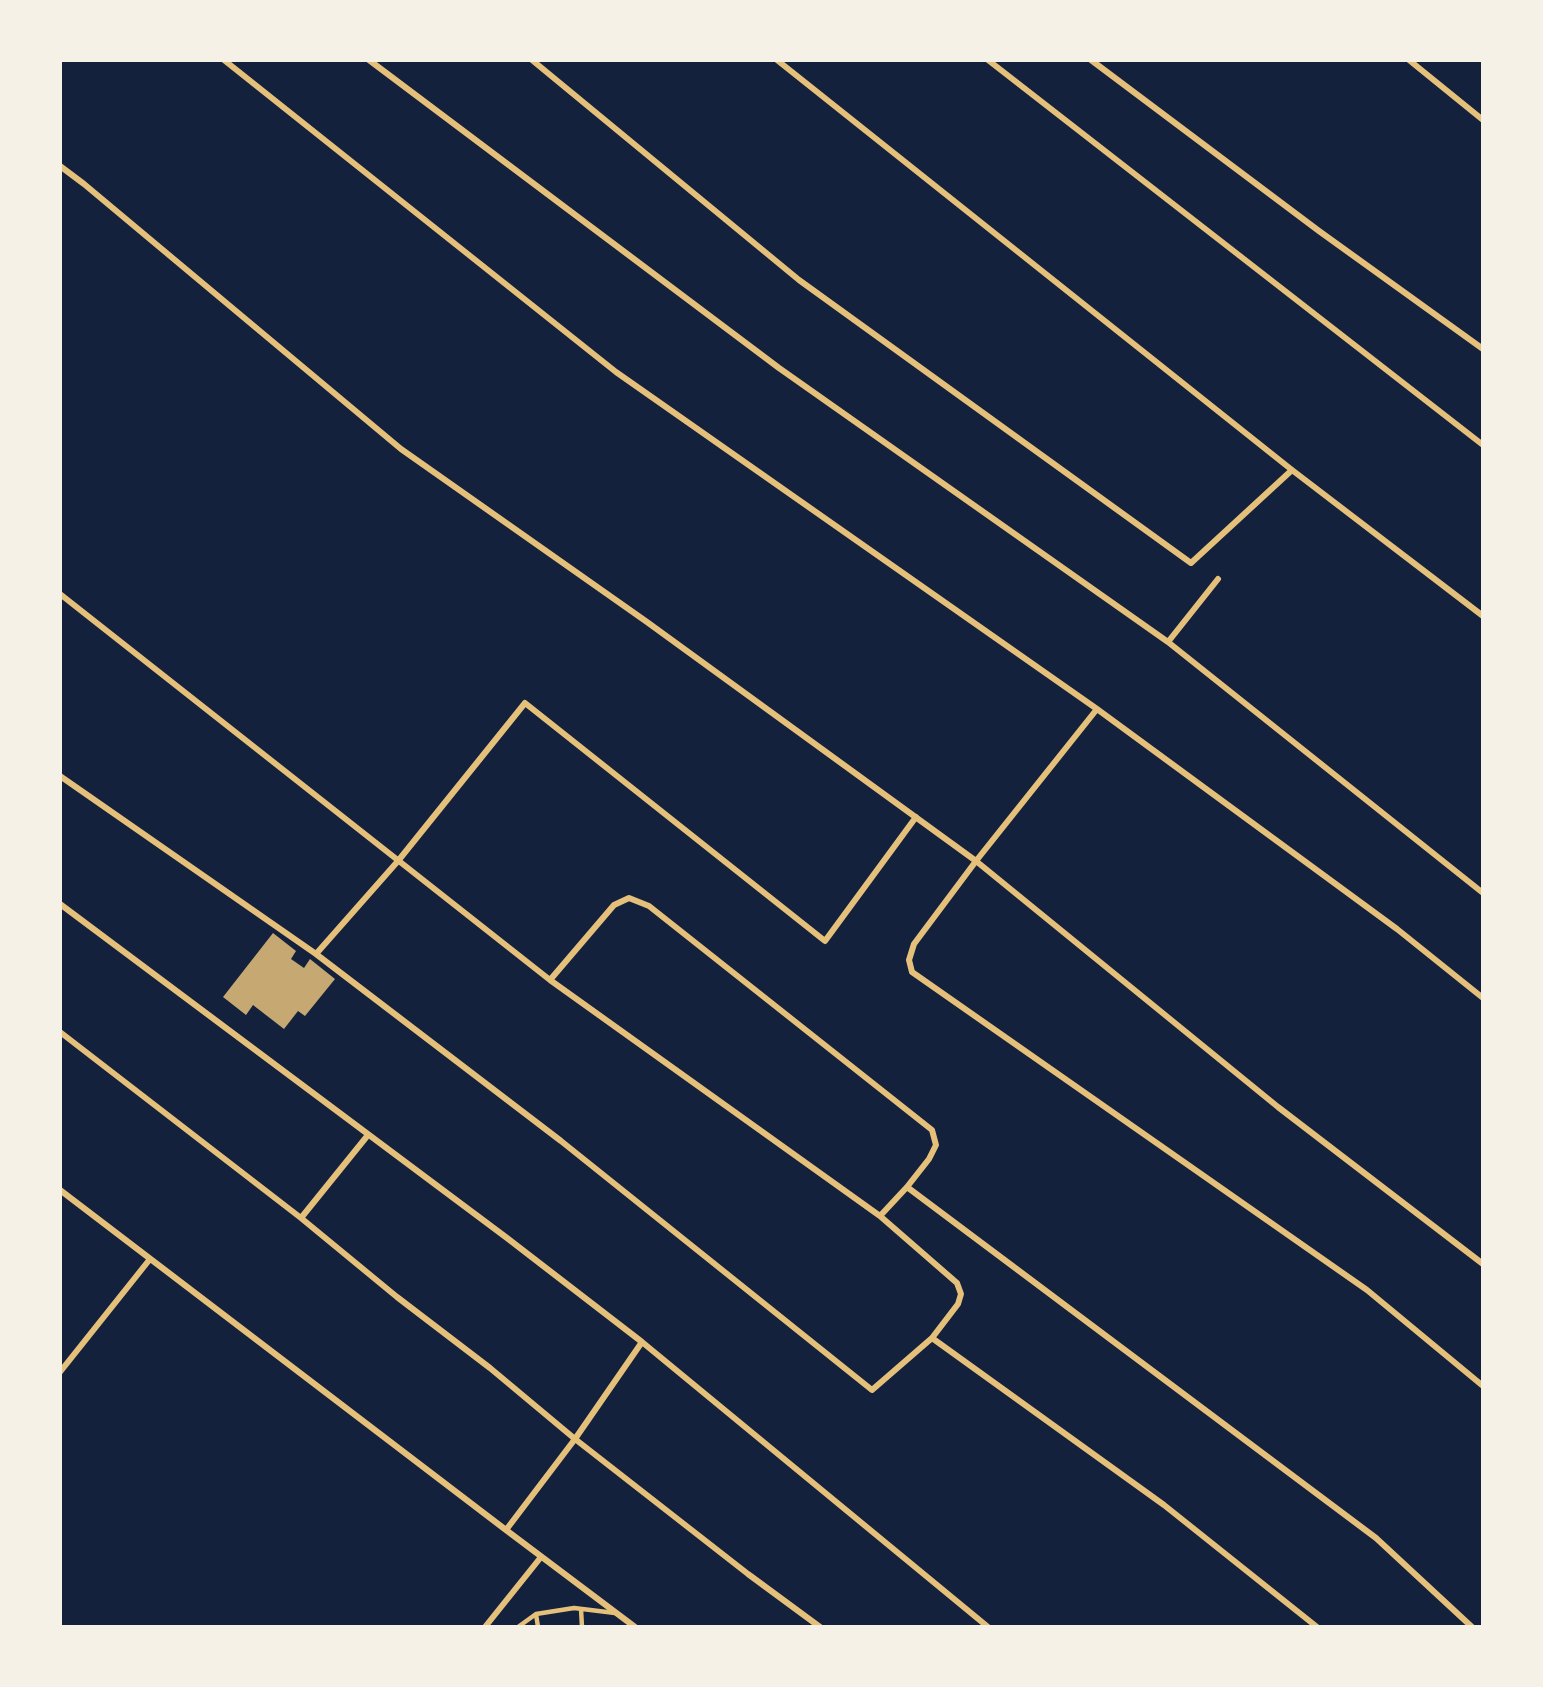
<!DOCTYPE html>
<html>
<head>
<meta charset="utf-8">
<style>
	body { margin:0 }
	#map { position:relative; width:1543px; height:1687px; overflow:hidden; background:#14213d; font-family:Quicksand,sans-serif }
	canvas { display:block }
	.frame { position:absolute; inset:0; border:62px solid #f6f1e7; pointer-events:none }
</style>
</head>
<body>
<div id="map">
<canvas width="1543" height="1687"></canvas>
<div class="frame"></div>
</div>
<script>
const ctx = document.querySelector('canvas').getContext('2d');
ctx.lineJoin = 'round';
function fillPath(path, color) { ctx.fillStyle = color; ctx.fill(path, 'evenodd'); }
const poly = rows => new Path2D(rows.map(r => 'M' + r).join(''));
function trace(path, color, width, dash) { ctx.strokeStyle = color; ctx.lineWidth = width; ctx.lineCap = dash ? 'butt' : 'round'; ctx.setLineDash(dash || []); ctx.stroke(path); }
fillPath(poly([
	[273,933,296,951,291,959,304,968,310,959,335,979,305,1016,298,1011,284,1029,253,1005,246,1015,223,997]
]), '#c6a872');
trace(poly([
	[581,1609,582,1627],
	[536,1614,538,1627],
	[518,1627,536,1614,574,1608,615,1613]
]), '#e5c07b', 4.5);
trace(poly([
	[224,60,616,372,1097,709,1397,929,1483,998],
	[369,60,779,368,1168,642,1483,893],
	[532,60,799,280,1191,563,1292,470],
	[777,60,1292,470,1483,616],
	[988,60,1483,445],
	[1091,60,1319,231,1483,349],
	[1409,60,1483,120],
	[60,166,84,184,401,449,647,622,976,861,1278,1107,1483,1264],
	[60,594,550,980,880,1216,957,1283,961,1294,958,1304,932,1338,872,1390,561,1141,316,954,60,776],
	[1168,642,1218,579],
	[1097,709,976,861,914,944,909,960,912,972,1367,1290,1483,1386],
	[60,904,507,1238,642,1342,988,1627],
	[316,954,398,861,525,703,825,941,916,817],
	[550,980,614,905,629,898,649,906,932,1130,936,1145,929,1159,907,1187,880,1216],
	[60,1032,301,1218,368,1135],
	[907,1187,1376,1538,1472,1627],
	[60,1190,506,1530,635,1627],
	[301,1218,397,1297,490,1368,575,1439,748,1574,820,1627],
	[932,1338,1164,1505,1317,1627],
	[60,1372,150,1259],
	[506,1530,575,1439,642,1342],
	[485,1627,541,1557]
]), '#e5c07b', 6);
</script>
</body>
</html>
